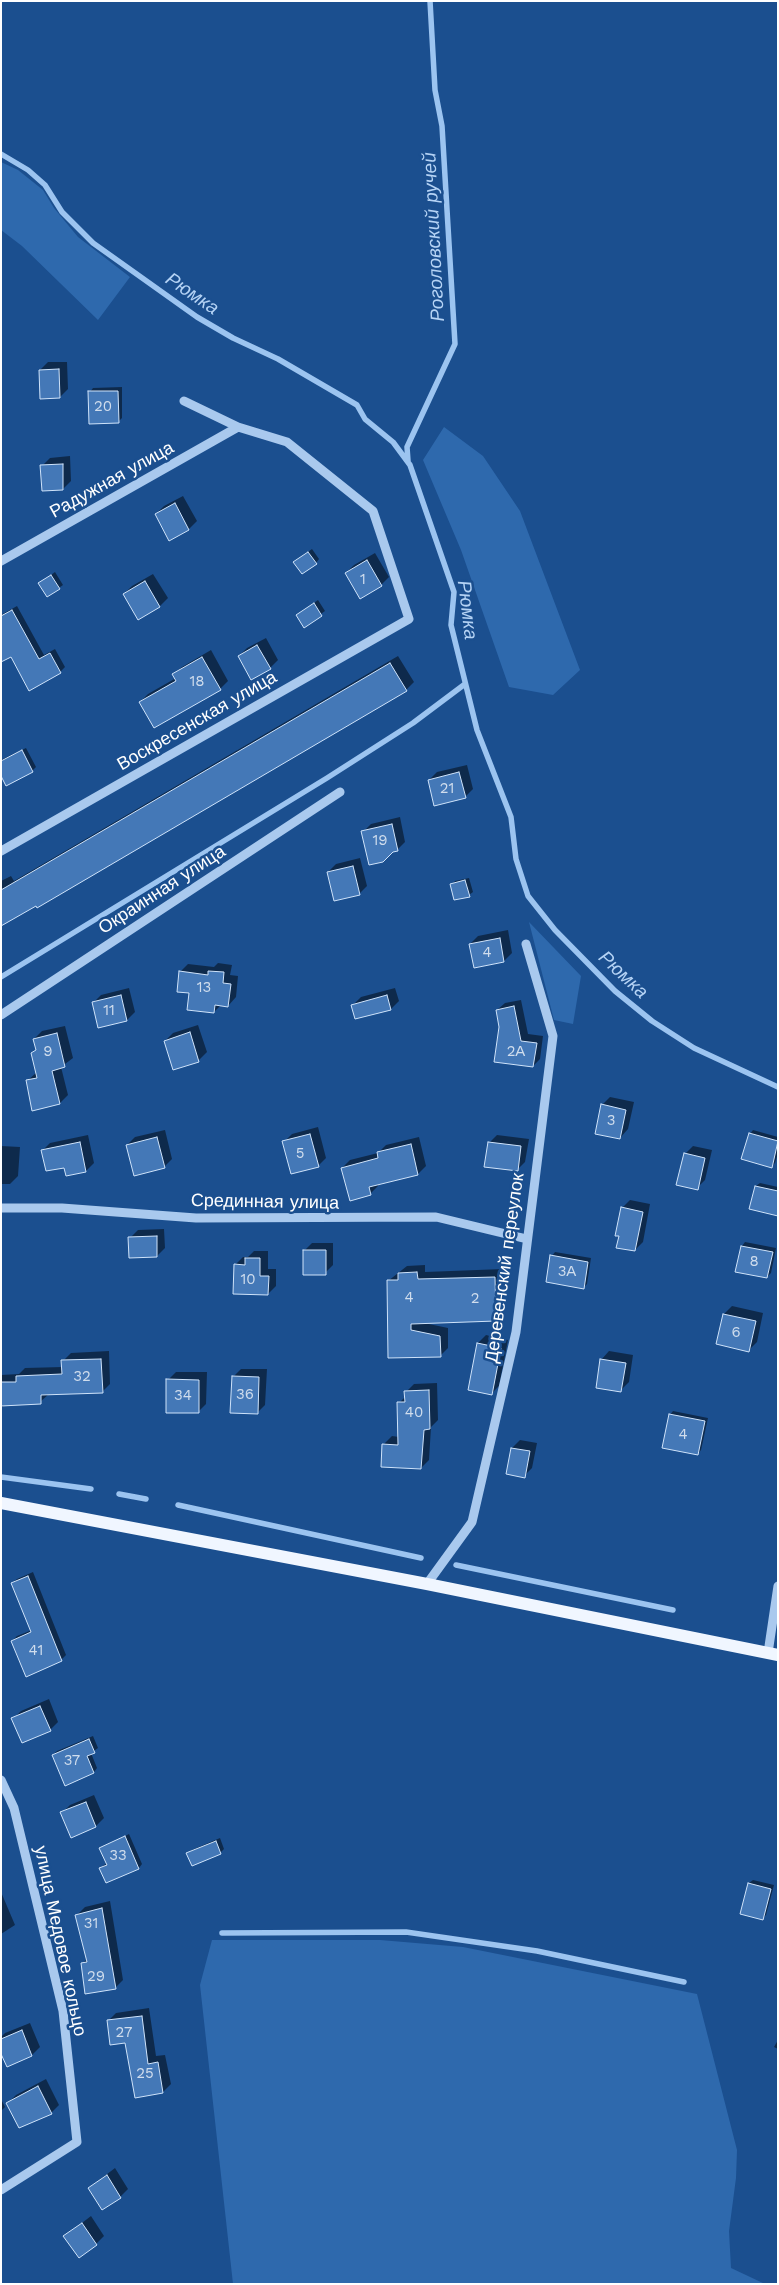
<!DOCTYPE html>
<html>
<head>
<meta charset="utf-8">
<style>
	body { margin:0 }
	#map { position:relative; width:779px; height:2285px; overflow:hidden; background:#1b4f8f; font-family:"Work Sans",sans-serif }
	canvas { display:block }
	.frame { position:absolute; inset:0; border:2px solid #fff; pointer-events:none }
</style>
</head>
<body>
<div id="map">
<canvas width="779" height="2285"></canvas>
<div class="frame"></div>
</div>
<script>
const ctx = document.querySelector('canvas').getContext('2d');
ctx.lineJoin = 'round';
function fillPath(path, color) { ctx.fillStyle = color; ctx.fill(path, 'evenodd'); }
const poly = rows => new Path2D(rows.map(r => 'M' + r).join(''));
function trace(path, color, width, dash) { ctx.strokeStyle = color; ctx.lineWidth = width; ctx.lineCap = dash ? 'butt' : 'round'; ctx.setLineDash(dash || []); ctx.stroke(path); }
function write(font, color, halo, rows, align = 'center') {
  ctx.font = font + ' "Work Sans",sans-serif'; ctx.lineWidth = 5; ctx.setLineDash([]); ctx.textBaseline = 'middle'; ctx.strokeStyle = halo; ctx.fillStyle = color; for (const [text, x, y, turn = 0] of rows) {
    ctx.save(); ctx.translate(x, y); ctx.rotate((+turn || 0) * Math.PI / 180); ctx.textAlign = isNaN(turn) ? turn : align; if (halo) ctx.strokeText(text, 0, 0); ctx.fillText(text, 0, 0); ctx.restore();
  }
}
fillPath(poly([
	[1,162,18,170,43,190,54,208,78,237,130,277,98,320,22,246,1,230],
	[444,427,483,456,520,511,580,670,553,695,509,687,461,550,423,460],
	[529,922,581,976,573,1024,554,1020],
	[212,1940,380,1940,463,1947,697,1994,737,2150,736,2178,729,2231,731,2268,765,2284,233,2284,200,1985]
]), '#2e69ad');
fillPath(poly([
	[48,362,67,362,68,389,60,397,40,370],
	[122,387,122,418,118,422,90,392,93,388],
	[70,456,71,481,63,489,42,466,50,458],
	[183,496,197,521,189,529,170,539,156,514,164,506],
	[312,549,319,559,316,563,298,559],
	[375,553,389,577,381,585,346,573,354,565],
	[55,572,63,585,47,596,40,583],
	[153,574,168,598,160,606,138,618,124,594,132,586],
	[318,600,325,611,304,626,297,615],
	[17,606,44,655,55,649,65,667,60,672,11,655,1,661,1,615],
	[266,638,278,660,270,668,239,656,247,648],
	[211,650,228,681,220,689,154,726,140,702,148,694,176,678,174,674,182,667],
	[398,656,414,682,406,690,1,925,1,881,11,876,14,881],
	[26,748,36,767,32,771,1,773,1,760],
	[467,765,473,789,465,797,429,780,437,772],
	[400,817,405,842,397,850,363,832,371,824],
	[360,858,367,886,359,894,328,872,336,864],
	[469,878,473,892,469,895,452,885,455,881],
	[508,930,512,953,504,961,470,944,478,936],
	[218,963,232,965,230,975,238,976,236,997,228,1006,221,1005,214,1012,180,972,188,964,214,967],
	[129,988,135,1012,127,1020,93,1003,101,995],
	[395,988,399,1001,391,1009,353,1005,361,997],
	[521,1000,528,1034,543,1036,540,1059,533,1066,501,1027,497,1010,505,1003],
	[198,1025,207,1052,199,1060,173,1068,165,1041,173,1033],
	[65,1026,73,1058,61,1067,68,1095,60,1103,27,1081,37,1072,37,1050,34,1039,42,1031],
	[610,1097,634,1102,628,1129,620,1138,602,1105],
	[318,1127,326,1158,318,1166,284,1142,292,1134],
	[165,1130,172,1159,164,1167,127,1145,135,1137],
	[753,1130,778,1137,778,1153,775,1163,771,1167,750,1134],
	[88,1135,94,1163,86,1171,67,1175,65,1166,42,1151,50,1143],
	[497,1135,529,1139,525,1162,517,1170,489,1143],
	[419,1137,426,1166,418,1174,378,1184,378,1186,370,1194,342,1168,350,1160,378,1153,386,1145],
	[1,1146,20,1147,18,1176,10,1184,1,1184],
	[693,1146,712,1150,705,1180,697,1188,685,1154],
	[760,1183,778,1187,778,1214,756,1186],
	[630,1200,650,1204,643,1242,635,1250,622,1208],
	[164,1229,165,1248,157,1256,130,1238,138,1230],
	[745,1242,776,1248,771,1273,767,1277,742,1246],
	[312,1243,333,1243,333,1265,325,1273,304,1251],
	[254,1251,268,1251,268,1269,276,1269,276,1286,268,1294,235,1265,243,1257,248,1257],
	[555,1252,591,1258,587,1284,583,1288,552,1256],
	[425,1265,425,1272,503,1269,504,1312,496,1320,424,1323,448,1328,448,1348,440,1356,390,1356,388,1281,407,1266],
	[732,1306,763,1313,757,1342,749,1350,724,1314],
	[486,1335,508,1340,499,1386,491,1394,478,1343],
	[109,1351,110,1384,102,1392,49,1394,40,1402,6,1404,1,1408,1,1375,19,1374,25,1368,63,1367,63,1361,71,1353],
	[609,1351,633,1355,629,1382,621,1390,601,1360],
	[241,1369,267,1369,265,1405,257,1413,233,1377],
	[176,1372,207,1372,206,1404,198,1412,168,1380],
	[437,1383,438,1420,431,1427,429,1460,421,1468,384,1444,392,1436,399,1437,399,1403,406,1396,406,1392,414,1384],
	[673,1411,708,1418,701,1450,698,1454,670,1415],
	[520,1440,537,1443,532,1468,524,1476,512,1448],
	[33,1572,66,1655,61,1660,12,1641,17,1636,32,1630,12,1583,17,1579],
	[49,1699,58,1722,50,1730,13,1719,21,1711],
	[93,1736,98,1748,91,1753,97,1768,94,1772,65,1784,53,1755,57,1751],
	[94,1795,104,1818,96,1826,71,1836,62,1813,70,1805],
	[129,1834,142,1864,139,1868,106,1882,100,1868,107,1863,101,1848],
	[220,1838,224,1849,220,1853,193,1864,188,1853,192,1850],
	[753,1880,774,1885,766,1915,762,1919,749,1883],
	[1,1892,15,1925,1,1934],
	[110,1901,123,1980,115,1988,82,1964,87,1959,77,1915,85,1907],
	[149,2008,156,2056,165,2055,171,2084,163,2092,126,2042,108,2021,116,2013],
	[30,2023,40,2047,32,2055,1,2051,1,2037,5,2033],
	[778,2040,778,2049,774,2047],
	[46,2079,59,2105,51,2113,8,2103,16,2095],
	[1,2099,5,2107,1,2111],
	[115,2168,128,2189,120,2197,89,2188],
	[91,2216,104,2236,96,2244,65,2236]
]), '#0007');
trace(poly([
	[1,154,28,170,45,185,62,212,93,243,197,317,233,338,278,359,357,405,365,419,393,442,410,465,454,592,451,625,477,730,511,817,516,859,528,896,555,930,615,991,652,1021,694,1048,778,1087],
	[408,461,407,447,455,344,442,126,435,90,430,1],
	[1,977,327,778,413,723,465,684],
	[1,1477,91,1489],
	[119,1494,146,1499],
	[178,1505,421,1558],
	[456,1565,673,1610],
	[222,1933,406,1932,537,1951,684,1982]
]), '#9cc4f0', 5.5);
const building = poly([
	[59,369,60,398,40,399,39,370,59,369],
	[88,391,118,391,119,423,89,424,88,391],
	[63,464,63,490,42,491,40,465,63,464],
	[175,503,189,530,169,541,155,514,175,503],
	[308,552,317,564,302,574,293,562,308,552],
	[367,560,382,586,360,599,345,573,367,560],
	[51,575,60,589,47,597,38,583,51,575],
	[145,581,160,607,138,620,123,594,145,581],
	[314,603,322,616,304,628,296,615,314,603],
	[12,610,39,659,50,653,61,673,29,691,11,657,1,662,1,616,12,610],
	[257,645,271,669,251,680,238,656,257,645],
	[202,657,221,690,154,728,139,702,176,681,172,674,202,657],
	[390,663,407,691,37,908,36,906,1,926,1,890,390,663],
	[22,750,33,772,6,786,1,776,1,761,22,750],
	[459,772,466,798,434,806,428,780,459,772],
	[392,824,398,851,393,852,383,862,369,865,361,831,392,824],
	[353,866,360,895,334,901,327,872,353,866],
	[465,880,470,897,454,900,450,884,465,880],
	[500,938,504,962,474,968,469,944,500,938],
	[179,971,208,975,208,971,224,972,223,983,231,984,228,1007,215,1005,214,1013,187,1010,189,993,177,992,179,971],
	[121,995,127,1021,98,1028,92,1002,121,995],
	[387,995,391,1010,355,1019,351,1005,387,995],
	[514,1006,521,1041,537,1043,533,1067,494,1062,499,1027,496,1010,514,1006],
	[190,1032,199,1062,173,1070,164,1041,190,1032],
	[57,1033,65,1067,52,1071,60,1104,32,1111,26,1080,37,1078,31,1053,36,1050,33,1039,57,1033],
	[601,1104,626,1110,620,1139,595,1134,601,1104],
	[749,1133,778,1141,772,1168,741,1159,749,1133],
	[310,1134,319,1167,291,1174,282,1141,310,1134],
	[157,1137,165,1168,134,1176,126,1145,157,1137],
	[80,1142,86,1172,66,1176,64,1168,46,1171,41,1150,80,1142],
	[488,1142,521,1146,518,1171,484,1167,488,1142],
	[411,1144,418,1175,369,1187,371,1195,350,1201,341,1168,378,1158,377,1152,411,1144],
	[684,1153,705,1158,698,1190,676,1185,684,1153],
	[755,1186,778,1191,778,1216,749,1209,755,1186],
	[621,1207,643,1212,635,1251,616,1248,619,1236,615,1236,621,1207],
	[157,1236,157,1257,129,1258,128,1237,157,1236],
	[741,1246,773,1252,767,1278,735,1272,741,1246],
	[303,1250,326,1250,326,1275,303,1275,303,1250],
	[550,1255,588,1262,584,1289,546,1282,550,1255],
	[245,1258,260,1258,260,1276,269,1276,268,1295,233,1294,234,1264,245,1265,245,1258],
	[417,1272,418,1279,495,1277,496,1321,411,1324,411,1330,440,1336,441,1357,388,1358,387,1280,398,1280,398,1273,417,1272],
	[723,1314,756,1321,749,1352,716,1344,723,1314],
	[477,1343,501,1348,492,1395,468,1390,477,1343],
	[101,1359,103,1393,41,1395,41,1404,1,1406,1,1382,16,1382,16,1376,62,1374,61,1360,101,1359],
	[600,1359,626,1363,621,1392,596,1388,600,1359],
	[232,1376,259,1377,258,1414,230,1413,232,1376],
	[166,1379,199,1380,199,1413,166,1413,166,1379],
	[429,1390,430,1429,424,1430,421,1469,381,1467,382,1444,398,1445,397,1402,405,1402,404,1391,429,1390],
	[669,1414,705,1421,698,1455,662,1448,669,1414],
	[511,1448,530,1451,525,1478,506,1474,511,1448],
	[28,1576,62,1661,26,1677,11,1641,31,1632,11,1583,28,1576],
	[40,1706,51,1731,22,1743,11,1718,40,1706],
	[89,1739,95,1753,87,1756,94,1773,65,1786,52,1755,89,1739],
	[86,1802,96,1827,71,1838,60,1812,86,1802],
	[125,1836,139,1869,106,1883,99,1868,107,1865,99,1848,125,1836],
	[216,1841,221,1854,192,1866,186,1853,216,1841],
	[748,1883,771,1889,763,1920,740,1914,748,1883],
	[102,1908,116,1989,85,1994,81,1963,87,1962,75,1915,102,1908],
	[142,2016,148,2064,158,2062,163,2093,135,2098,125,2043,110,2045,107,2020,142,2016],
	[22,2030,32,2056,7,2067,1,2054,1,2039,22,2030],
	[38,2086,52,2114,19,2128,6,2103,38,2086],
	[107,2175,121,2198,102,2210,88,2188,107,2175],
	[82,2223,97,2245,79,2258,63,2236,82,2223]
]);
fillPath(building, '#4478b7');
trace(building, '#cfe3fa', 1);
trace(poly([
	[1,561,238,427],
	[1,851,409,619,373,511,287,442,238,427,184,401],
	[1,1015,340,792],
	[1,1208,62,1208,196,1218,436,1217,527,1239],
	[427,1584,472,1522,516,1332,553,1036,526,944],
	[768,1653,778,1586],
	[1,1780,14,1808,63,2011,77,2142,1,2190]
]), '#a9c9ee', 9);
trace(poly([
	[1,1503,427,1584,778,1655]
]), '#f0f6ff', 12);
write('15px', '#d0dded', null, [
	["20",103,407],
	["1",363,580],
	["18",197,682],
	["21",447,789],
	["19",380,841],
	["4",487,953],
	["13",204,988],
	["11",109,1011],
	["9",48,1052],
	["2А",516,1052],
	["3",611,1121],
	["5",300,1154],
	["8",754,1262],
	["3А",567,1272],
	["10",248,1280],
	["4",409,1298],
	["2",475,1299],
	["6",736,1333],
	["32",82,1377],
	["36",245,1395],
	["34",183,1396],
	["40",414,1413],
	["4",683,1435],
	["41",36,1651],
	["37",72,1761],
	["33",118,1856],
	["31",91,1924],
	["29",96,1977],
	["27",124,2033],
	["25",145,2074]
]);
write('18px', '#fff', '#1b4f8f', [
	["Радужная улица",112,480,-29],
	["Воскресенская улица",197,721,-30],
	["Окраинная улица",162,890,-33],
	["Срединная улица",265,1202,1],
	["Деревенский переулок",505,1268,-82],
	["улица Медовое кольцо",60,1941,78]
]);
write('italic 19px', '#b5d3f5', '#1b4f8f', [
	["Роголовский ручей",434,237,-93],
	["Рюмка",192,294,34],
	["Рюмка",467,610,83],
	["Рюмка",623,975,43]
]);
</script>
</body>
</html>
